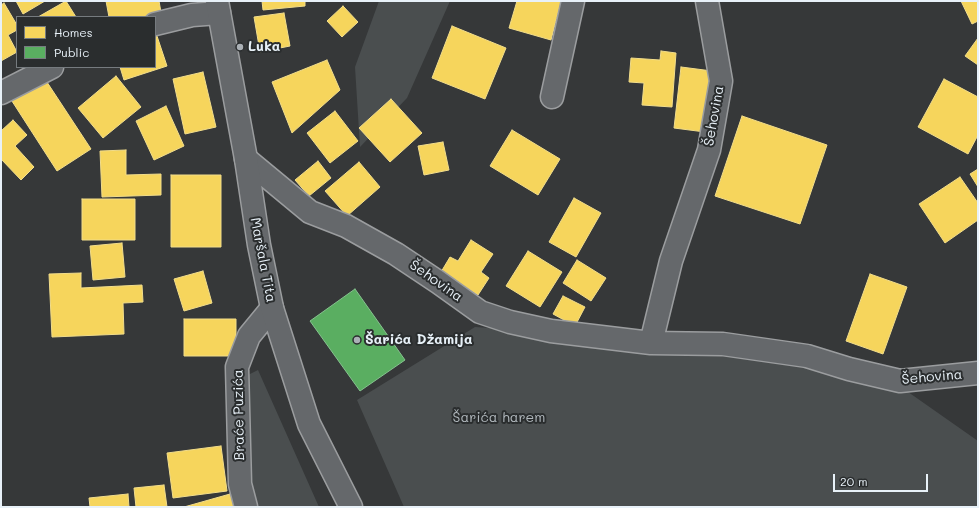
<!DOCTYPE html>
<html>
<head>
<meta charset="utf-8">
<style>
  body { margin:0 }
  #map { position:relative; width:979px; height:508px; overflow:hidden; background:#363839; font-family:Mali,sans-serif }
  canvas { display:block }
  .frame { position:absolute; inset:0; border:2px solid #e8f1f8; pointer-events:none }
  .legend { position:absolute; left:16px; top:16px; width:140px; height:52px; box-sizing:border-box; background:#2a2d2e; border:1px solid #767b7f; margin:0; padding:5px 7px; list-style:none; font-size:12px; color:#e8f1f8 }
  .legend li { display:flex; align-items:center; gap:8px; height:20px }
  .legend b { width:20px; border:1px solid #767b7f }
  .scale { position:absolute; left:833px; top:474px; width:95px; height:18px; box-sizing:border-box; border:2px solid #e8f1f8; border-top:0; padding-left:5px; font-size:12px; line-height:14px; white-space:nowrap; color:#e8f1f8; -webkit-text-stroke:3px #2a2d2e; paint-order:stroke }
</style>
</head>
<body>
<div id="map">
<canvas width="979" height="508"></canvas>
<div class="frame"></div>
<ul class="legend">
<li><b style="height:11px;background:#f6d55c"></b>Homes</li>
<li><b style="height:11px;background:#5aae61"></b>Public</li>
</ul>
<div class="scale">20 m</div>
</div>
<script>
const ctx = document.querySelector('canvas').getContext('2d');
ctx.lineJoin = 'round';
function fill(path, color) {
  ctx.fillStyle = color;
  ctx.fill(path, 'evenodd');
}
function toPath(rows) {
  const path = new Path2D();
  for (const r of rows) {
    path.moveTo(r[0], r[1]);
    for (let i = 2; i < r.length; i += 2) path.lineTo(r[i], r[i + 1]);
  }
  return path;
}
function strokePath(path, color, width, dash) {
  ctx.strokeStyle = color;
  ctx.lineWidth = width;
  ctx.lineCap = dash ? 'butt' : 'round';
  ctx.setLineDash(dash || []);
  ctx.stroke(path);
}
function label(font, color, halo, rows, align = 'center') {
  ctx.font = font + ' Mali,sans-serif';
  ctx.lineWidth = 4;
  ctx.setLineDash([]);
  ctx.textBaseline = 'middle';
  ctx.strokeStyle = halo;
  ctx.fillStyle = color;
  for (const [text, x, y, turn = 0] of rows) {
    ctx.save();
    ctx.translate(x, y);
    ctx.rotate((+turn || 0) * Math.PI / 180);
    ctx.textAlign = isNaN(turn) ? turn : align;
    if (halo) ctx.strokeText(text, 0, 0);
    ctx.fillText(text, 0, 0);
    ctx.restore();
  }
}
fill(toPath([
  [379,1,450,1,407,98,360,147,355,67],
  [475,327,709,342,901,387,978,441,978,507,404,507,357,400],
  [258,370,319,507,256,507,251,496,242,378]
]), '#4a4e4f');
const homes = toPath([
  [16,1,45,1,23,14,16,1],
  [66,1,76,17,38,17,66,1],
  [106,1,159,1,162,18,109,17,106,1],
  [262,1,305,1,305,6,263,10,262,1],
  [517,1,561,1,551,40,509,28,517,1],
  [961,1,978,1,978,21,972,24,961,1],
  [4,3,17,25,17,30,8,35,17,52,1,61,1,5,4,3],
  [343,6,358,22,342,37,327,21,343,6],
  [284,13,290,46,260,52,254,17,284,13],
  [452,26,506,48,485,99,432,78,452,26],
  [156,33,167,66,124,80,120,67,155,67,156,33],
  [978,38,978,65,965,56,978,38],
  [661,51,676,53,672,107,642,105,644,83,629,82,631,58,660,60,661,51],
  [327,60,340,90,292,133,272,82,327,60],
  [681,67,712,71,705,132,674,128,681,67],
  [203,72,216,127,185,134,173,79,203,72],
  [43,76,91,149,57,171,10,98,43,76],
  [116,76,141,107,103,138,78,108,116,76],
  [944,79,978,97,978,135,968,154,918,127,944,79],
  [391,99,422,133,390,162,359,128,391,99],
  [166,106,184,146,154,160,136,121,166,106],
  [335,111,358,141,330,163,307,133,335,111],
  [742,116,827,145,800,224,715,196,742,116],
  [13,120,27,135,15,146,34,167,21,180,1,159,1,131,13,120],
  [512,130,560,159,538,195,490,166,512,130],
  [443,142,449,170,424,175,418,146,443,142],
  [126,150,126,175,161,174,161,195,102,197,100,151,126,150],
  [318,161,331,178,309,196,295,180,318,161],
  [359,162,380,187,347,216,325,191,359,162],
  [978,169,978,187,970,174,978,169],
  [171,175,221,175,221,247,171,247,171,175],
  [960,177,978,203,978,220,945,243,919,204,960,177],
  [574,198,601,213,576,257,549,242,574,198],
  [82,199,135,199,135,240,82,240,82,199],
  [471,240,493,254,481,272,489,278,478,295,441,272,450,257,458,261,471,240],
  [122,243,125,277,93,280,90,246,122,243],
  [528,251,562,272,540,307,506,286,528,251],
  [577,260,606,278,591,301,563,283,577,260],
  [203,271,212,303,184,311,174,279,203,271],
  [81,273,81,288,142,285,143,302,123,303,124,334,52,337,49,274,81,273],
  [870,274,907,287,883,354,846,341,870,274],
  [563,296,585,307,575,326,553,314,563,296],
  [184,319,236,319,236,356,184,356,184,319],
  [221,446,227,491,173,498,167,453,221,446],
  [164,485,167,507,136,507,134,488,164,485],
  [128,494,129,507,90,507,89,498,128,494],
  [230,494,234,507,184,507,230,494]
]);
fill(homes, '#f6d55c');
strokePath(homes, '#f2dd8b', 1);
const public = toPath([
  [355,289,405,360,360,391,310,321,355,289]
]);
fill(public, '#5aae61');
strokePath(public, '#85c28e', 1);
const minor = toPath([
  [155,24,192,15,219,13],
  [1,93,52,67],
  [552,97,573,1],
  [246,159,310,212,346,226,396,254,438,282,480,312,510,322,551,331,651,343,723,344,807,356,849,369,900,381,978,373],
  [651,343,671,261,709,150,721,81,707,1],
  [246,507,240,484,237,367,249,336,272,308]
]);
const tertiary = toPath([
  [217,1,246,159,259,245,272,308,309,424,351,507]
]);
strokePath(minor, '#9b9d9f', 25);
strokePath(tertiary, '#9b9d9f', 25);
strokePath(minor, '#65686b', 22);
strokePath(tertiary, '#65686b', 22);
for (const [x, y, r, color] of [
  [240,47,4,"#aab0b5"],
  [357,340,4,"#aab0b5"]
]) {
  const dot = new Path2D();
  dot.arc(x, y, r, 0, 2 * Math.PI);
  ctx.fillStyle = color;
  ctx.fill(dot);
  strokePath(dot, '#2a2d2e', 1.5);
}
label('bold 14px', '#e8f1f8', '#2a2d2e', [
  ["Luka",248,47],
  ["Šarića Džamija",365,340]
], 'left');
label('14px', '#e8f1f8', '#2a2d2e', [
  ["Šehovina",714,116,-80],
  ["Maršala Tita",263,260,79],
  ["Šehovina",436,281,35],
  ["Šehovina",932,377,-5],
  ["Braće Puzića",239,415,-91]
]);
label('14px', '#b2b9be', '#2a2d2e', [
  ["Šarića harem",499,418]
]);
</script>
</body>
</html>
